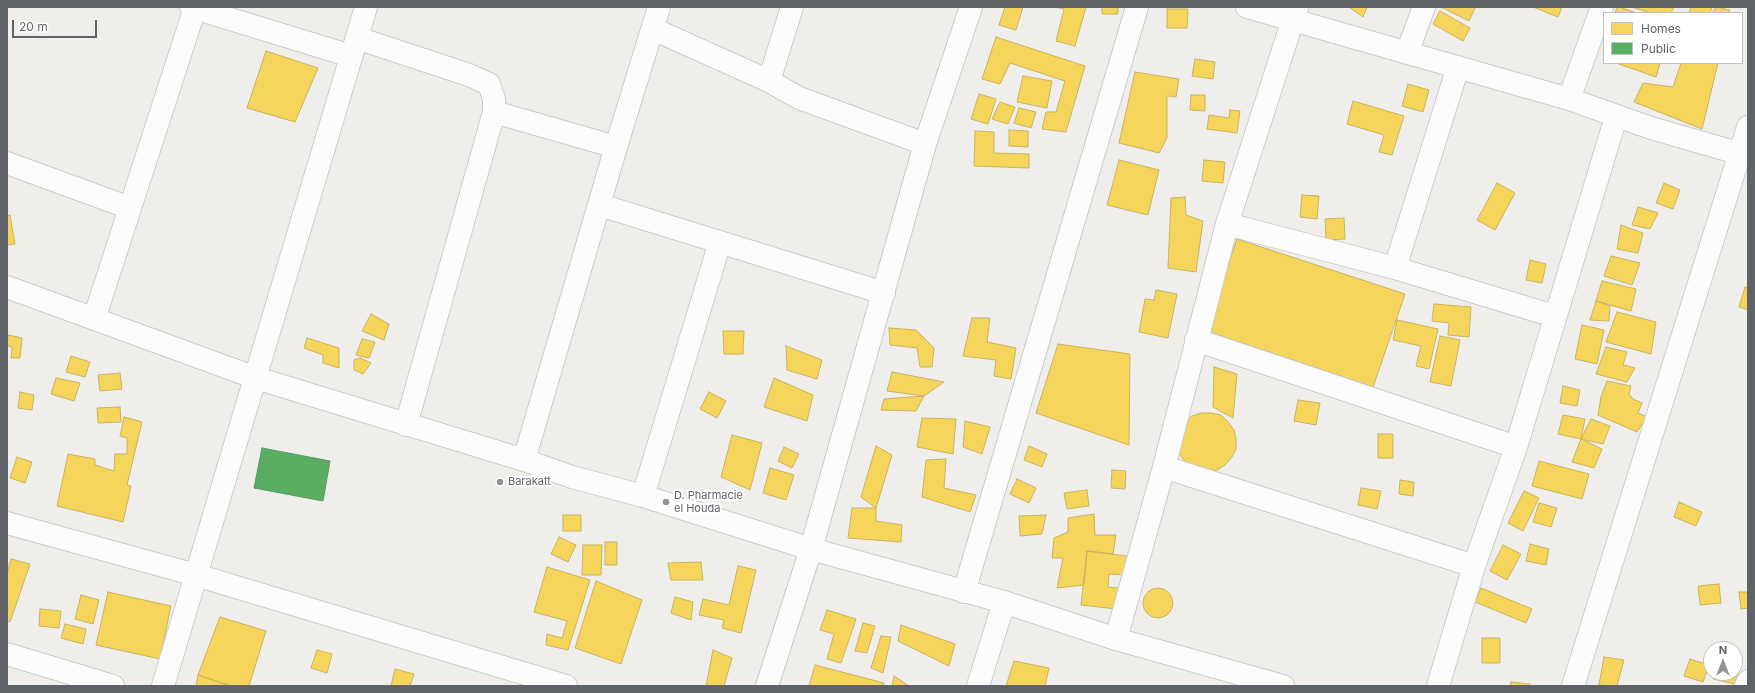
<!DOCTYPE html>
<html>
<head>
<meta charset="utf-8">
<style>
  body { margin:0 }
  #map { position:relative; width:1755px; height:693px; overflow:hidden; background:#efeeea; font-family:Inter,sans-serif }
  canvas { display:block }
  .frame { position:absolute; inset:0; border:8px solid #5f6368; pointer-events:none }
  .legend { position:absolute; left:1603px; top:12px; width:140px; height:52px; box-sizing:border-box; background:#fff; border:1px solid #bfc1c3; margin:0; padding:5px 7px; list-style:none; font-size:12px; color:#5f6368 }
  .legend li { display:flex; align-items:center; gap:8px; height:20px }
  .legend b { width:20px; border:1px solid #bfc1c3 }
  .north { position:absolute; left:1703px; top:641px; width:40px; height:40px; box-sizing:border-box; background:#fff; border:1px solid #bfc1c3; border-radius:50%; rotate:0deg; font-size:11px; font-weight:700; line-height:16px; text-align:center; color:#5f6368 }
  .north::after { content:''; display:block; margin:auto; width:14px; height:18px; background:#919496; clip-path:polygon(50% 0,100% 100%,50% 72%,0 100%) }
  .scale { position:absolute; left:12px; top:20px; width:85px; height:18px; box-sizing:border-box; border:2px solid #5f6368; border-top:0; padding-left:5px; font-size:12px; line-height:14px; white-space:nowrap; color:#5f6368; -webkit-text-stroke:3px #fff; paint-order:stroke }
</style>
</head>
<body>
<div id="map">
<canvas width="1755" height="693"></canvas>
<div class="frame"></div>
<ul class="legend">
<li><b style="height:11px;background:#f6d55c"></b>Homes</li>
<li><b style="height:11px;background:#5aae61"></b>Public</li>
</ul>
<div class="north">N</div>
<div class="scale">20 m</div>
</div>
<script>
const ctx = document.querySelector('canvas').getContext('2d');
ctx.lineJoin = 'round';
function fill(path, color) {
  ctx.fillStyle = color;
  ctx.fill(path, 'evenodd');
}
function toPath(rows) {
  const path = new Path2D();
  for (const r of rows) {
    if (r.length === 3) {
      path.moveTo(r[0] + r[2], r[1]);
      path.arc(r[0], r[1], r[2], 0, 2 * Math.PI);
      continue;
    }
    path.moveTo(r[0], r[1]);
    for (let i = 2; i < r.length; i += 2) path.lineTo(r[i], r[i + 1]);
  }
  return path;
}
function strokePath(path, color, width, dash) {
  ctx.strokeStyle = color;
  ctx.lineWidth = width;
  ctx.lineCap = dash ? 'butt' : 'round';
  ctx.setLineDash(dash || []);
  ctx.stroke(path);
}
function label(font, color, halo, rows, align = 'center') {
  ctx.font = font + ' Inter,sans-serif';
  ctx.lineWidth = 4;
  ctx.setLineDash([]);
  ctx.textBaseline = 'middle';
  ctx.strokeStyle = halo;
  ctx.fillStyle = color;
  for (const [text, x, y, turn = 0] of rows) {
    ctx.save();
    ctx.translate(x, y);
    ctx.rotate((+turn || 0) * Math.PI / 180);
    ctx.textAlign = isNaN(turn) ? turn : align;
    if (halo) ctx.strokeText(text, 0, 0);
    ctx.fillText(text, 0, 0);
    ctx.restore();
  }
}
const homes = toPath([
  [1005,7,1023,7,1016,30,999,25,1005,7],
  [1055,7,1086,7,1075,46,1056,41,1064,9,1055,7],
  [1102,7,1118,7,1118,14,1102,14,1102,7],
  [1349,7,1367,7,1363,17,1349,7],
  [1441,7,1473,7,1475,8,1469,21,1441,7],
  [1533,7,1562,7,1558,17,1533,7],
  [1617,7,1619,7,1637,13,1615,13,1617,7],
  [1631,7,1674,7,1671,13,1651,13,1631,7],
  [1691,7,1712,7,1710,13,1689,13,1691,7],
  [1716,7,1730,10,1729,13,1712,13,1716,7],
  [1167,9,1188,9,1187,28,1167,28,1167,9],
  [1440,11,1470,28,1463,41,1433,24,1440,11],
  [996,37,1085,66,1066,132,1042,129,1046,112,1056,112,1065,81,1010,63,1000,84,982,79,996,37],
  [266,51,318,68,295,122,247,108,266,51],
  [1195,59,1215,62,1213,79,1192,76,1195,59],
  [1616,63,1660,63,1656,77,1616,63],
  [1681,63,1718,63,1702,129,1634,102,1643,83,1673,87,1681,63],
  [1135,72,1179,79,1176,97,1167,96,1167,138,1159,153,1119,143,1135,72],
  [1023,76,1052,81,1047,108,1017,102,1023,76],
  [1408,84,1429,90,1423,112,1402,106,1408,84],
  [979,94,996,99,988,124,971,119,979,94],
  [1191,95,1205,95,1205,111,1190,110,1191,95],
  [1353,101,1404,116,1392,155,1379,152,1384,135,1347,124,1353,101],
  [1000,102,1015,107,1008,124,992,119,1000,102],
  [1019,108,1036,112,1031,128,1014,123,1019,108],
  [1230,110,1240,111,1237,133,1207,129,1209,115,1229,118,1230,110],
  [1009,130,1028,131,1028,147,1009,146,1009,130],
  [975,131,994,132,994,153,1029,154,1029,168,974,166,975,131],
  [1119,160,1159,170,1148,215,1107,205,1119,160],
  [1204,160,1225,162,1223,183,1202,181,1204,160],
  [1497,183,1515,193,1495,230,1477,220,1497,183],
  [1664,183,1680,190,1673,209,1656,203,1664,183],
  [1302,195,1319,196,1317,219,1300,217,1302,195],
  [1185,197,1186,215,1203,221,1196,272,1168,268,1171,198,1185,197],
  [1638,207,1658,213,1650,229,1632,225,1638,207],
  [10,215,15,244,7,245,7,216,10,215],
  [1344,218,1345,239,1326,240,1325,219,1344,218],
  [1621,225,1643,233,1638,253,1617,249,1621,225],
  [1237,239,1405,294,1373,387,1206,331,1237,239],
  [1611,256,1640,263,1632,285,1604,276,1611,256],
  [1530,260,1546,264,1542,283,1526,280,1530,260],
  [1602,281,1636,289,1631,311,1596,301,1602,281],
  [1745,287,1748,288,1748,310,1739,307,1745,287],
  [1156,290,1177,294,1168,338,1139,332,1145,299,1154,300,1156,290],
  [1596,301,1610,306,1609,321,1590,320,1596,301],
  [1434,304,1471,307,1469,337,1448,335,1449,323,1432,321,1434,304],
  [1617,312,1656,322,1651,354,1606,342,1617,312],
  [371,314,389,324,384,340,362,331,371,314],
  [972,318,990,318,987,342,1016,348,1011,379,994,376,996,360,963,356,972,318],
  [1397,320,1438,329,1429,369,1416,366,1421,346,1393,340,1397,320],
  [1582,325,1604,330,1597,364,1575,359,1582,325],
  [889,328,916,330,934,348,932,367,920,367,917,348,890,345,889,328],
  [723,331,744,331,743,354,724,354,723,331],
  [8,335,22,338,20,358,11,358,12,348,7,345,8,335],
  [1440,336,1460,340,1451,386,1430,382,1440,336],
  [307,338,339,348,339,368,323,363,323,355,304,348,307,338],
  [362,339,375,342,369,358,356,355,362,339],
  [1058,344,1130,354,1129,445,1036,413,1058,344],
  [786,346,822,360,817,379,787,370,786,346],
  [1606,347,1627,352,1623,365,1635,368,1627,382,1596,374,1606,347],
  [71,356,90,362,85,377,66,372,71,356],
  [360,358,371,363,363,374,354,370,354,360,360,358],
  [1214,367,1237,374,1233,418,1213,407,1214,367],
  [892,372,944,382,924,396,887,391,892,372],
  [120,373,122,389,100,391,98,375,120,373],
  [56,378,80,383,74,401,51,394,56,378],
  [774,378,813,395,807,421,764,407,774,378],
  [1607,381,1631,386,1629,394,1633,399,1642,403,1638,413,1647,417,1637,432,1598,415,1601,397,1607,381],
  [1563,386,1580,390,1577,406,1560,403,1563,386],
  [20,392,34,395,32,410,18,408,20,392],
  [709,392,726,401,717,418,700,409,709,392],
  [924,396,916,411,881,410,884,399,924,396],
  [1298,400,1320,403,1316,425,1294,421,1298,400],
  [120,407,121,422,98,423,97,408,120,407],
  [1201,413,1211,413,1221,415,1228,422,1234,430,1236,439,1236,449,1232,457,1225,465,1217,470,1207,472,1189,466,1182,458,1177,449,1184,422,1192,416,1201,413],
  [1563,415,1585,419,1581,439,1558,434,1563,415],
  [124,417,142,422,127,485,131,486,123,522,57,506,68,454,95,459,95,465,114,471,115,454,127,454,127,438,120,436,124,417],
  [922,418,956,419,953,454,917,447,922,418],
  [1591,419,1610,426,1603,444,1581,439,1591,419],
  [965,421,990,427,982,454,963,447,965,421],
  [1378,434,1393,434,1393,458,1378,458,1378,434],
  [732,435,762,443,750,490,721,477,732,435],
  [1581,439,1602,449,1594,468,1572,462,1581,439],
  [876,446,892,455,876,508,861,497,876,446],
  [1029,446,1047,454,1042,467,1024,460,1029,446],
  [784,447,799,454,792,468,778,461,784,447],
  [17,457,32,462,25,483,10,478,17,457],
  [946,459,944,488,976,495,970,512,922,497,926,460,946,459],
  [1539,461,1589,474,1582,499,1532,486,1539,461],
  [770,468,794,475,786,500,763,493,770,468],
  [1112,470,1126,471,1125,489,1111,488,1112,470],
  [1017,479,1036,488,1029,503,1010,494,1017,479],
  [1400,480,1414,482,1413,496,1399,494,1400,480],
  [1361,488,1381,491,1377,509,1358,505,1361,488],
  [1087,490,1089,506,1067,509,1064,493,1087,490],
  [1524,491,1539,498,1523,531,1508,523,1524,491],
  [1679,502,1702,512,1696,526,1674,517,1679,502],
  [1539,503,1557,508,1551,527,1533,522,1539,503],
  [852,508,876,508,876,521,902,525,901,542,848,538,852,508],
  [1094,514,1095,535,1116,535,1113,554,1087,551,1084,585,1057,588,1063,558,1052,558,1054,538,1068,532,1068,518,1094,514],
  [563,515,581,515,581,531,563,531,563,515],
  [1046,515,1042,534,1020,536,1019,516,1046,515],
  [559,537,576,545,568,562,551,554,559,537],
  [605,542,617,542,617,565,605,565,605,542],
  [1530,544,1549,549,1546,565,1526,561,1530,544],
  [583,545,602,545,601,575,582,575,583,545],
  [1503,545,1521,554,1507,580,1490,571,1503,545],
  [1087,551,1127,556,1125,575,1109,574,1108,587,1119,588,1117,609,1081,605,1087,551],
  [11,559,30,564,10,622,7,621,7,574,11,559],
  [701,562,703,580,671,580,668,563,701,562],
  [738,566,756,570,741,633,722,628,724,620,699,615,703,599,729,605,738,566],
  [547,567,590,580,568,650,546,645,547,634,562,638,567,621,534,612,547,567],
  [596,581,642,600,621,664,575,648,596,581],
  [1719,584,1721,603,1700,605,1698,586,1719,584],
  [1481,588,1532,609,1526,623,1475,602,1481,588],
  [1158,603,15],
  [108,592,171,606,160,659,96,645,108,592],
  [1739,592,1748,592,1748,608,1741,609,1739,592],
  [81,595,99,600,93,624,75,619,81,595],
  [675,597,693,602,691,620,671,613,675,597],
  [40,609,61,611,59,628,39,626,40,609],
  [827,610,856,619,841,663,827,659,834,634,820,630,827,610],
  [220,617,266,631,249,686,231,686,198,675,220,617],
  [863,623,875,626,867,653,855,651,863,623],
  [65,624,86,629,83,644,61,638,65,624],
  [901,625,955,644,949,666,898,641,901,625],
  [881,636,891,637,883,673,871,668,881,636],
  [1482,638,1500,638,1500,663,1482,663,1482,638],
  [317,650,332,654,327,673,311,668,317,650],
  [713,650,732,658,724,686,706,686,713,650],
  [1604,657,1624,660,1617,686,1599,685,1604,657],
  [1690,659,1709,665,1703,682,1684,676,1690,659],
  [1014,661,1049,668,1045,686,1006,686,1014,661],
  [815,665,884,683,883,686,809,686,815,665],
  [1735,667,1739,668,1735,684,1713,679,1714,673,1735,673,1735,667],
  [395,669,414,674,410,686,391,686,395,669],
  [198,675,230,686,196,686,198,675],
  [894,676,909,686,892,686,894,676],
  [1511,682,1530,684,1530,686,1510,686,1511,682]
]);
fill(homes, '#f6d55c');
strokePath(homes, '#c9b360', 1);
const public = toPath([
  [262,448,330,461,323,501,254,488,262,448]
]);
fill(public, '#5aae61');
strokePath(public, '#5c9863', 1);
const minor = toPath([
  [191,7,351,56],
  [792,7,769,81,799,98,925,144],
  [1247,7,1569,99,1651,128,1748,156],
  [653,29,769,81],
  [357,38,469,75,489,84,494,99,494,112,406,425],
  [1407,53,1424,7],
  [1569,99,1602,7],
  [494,112,616,147],
  [7,163,130,208],
  [600,205,884,293],
  [1227,224,1395,268,1554,316],
  [1395,268,1458,67],
  [7,287,256,378,524,460,572,477,643,496,811,549,1004,602,1116,639,1283,686],
  [94,319,195,8],
  [1196,340,1516,447],
  [524,460,616,147,659,7],
  [1164,467,1474,566],
  [643,496,720,242],
  [7,523,196,575,566,686],
  [964,592,1137,7],
  [1116,639,1164,467,1227,224,1297,7],
  [7,654,113,686],
  [163,686,366,7],
  [978,686,1004,602],
  [1438,686,1474,566,1516,447,1616,117],
  [1573,686,1748,127],
  [1746,686,1748,681]
]);
const secondary = toPath([
  [767,686,811,549,925,144,971,7]
]);
strokePath(minor, '#cbcccc', 24);
strokePath(secondary, '#cacacb', 24);
strokePath(minor, '#fdfcfc', 22);
strokePath(secondary, '#fdfcfc', 22);
for (const [x, y, r, color] of [
  [500,482,4,"#919496"],
  [666,502,4,"#919496"]
]) {
  const dot = new Path2D();
  dot.arc(x, y, r, 0, 2 * Math.PI);
  ctx.fillStyle = color;
  ctx.fill(dot);
  strokePath(dot, '#fff', 1.5);
}
label('11px', '#5f6368', '#fff', [
  ["Barakatt",508,482],
  ["D. Pharmacie",674,496],
  ["el Houda",674,509]
], 'left');
</script>
</body>
</html>
